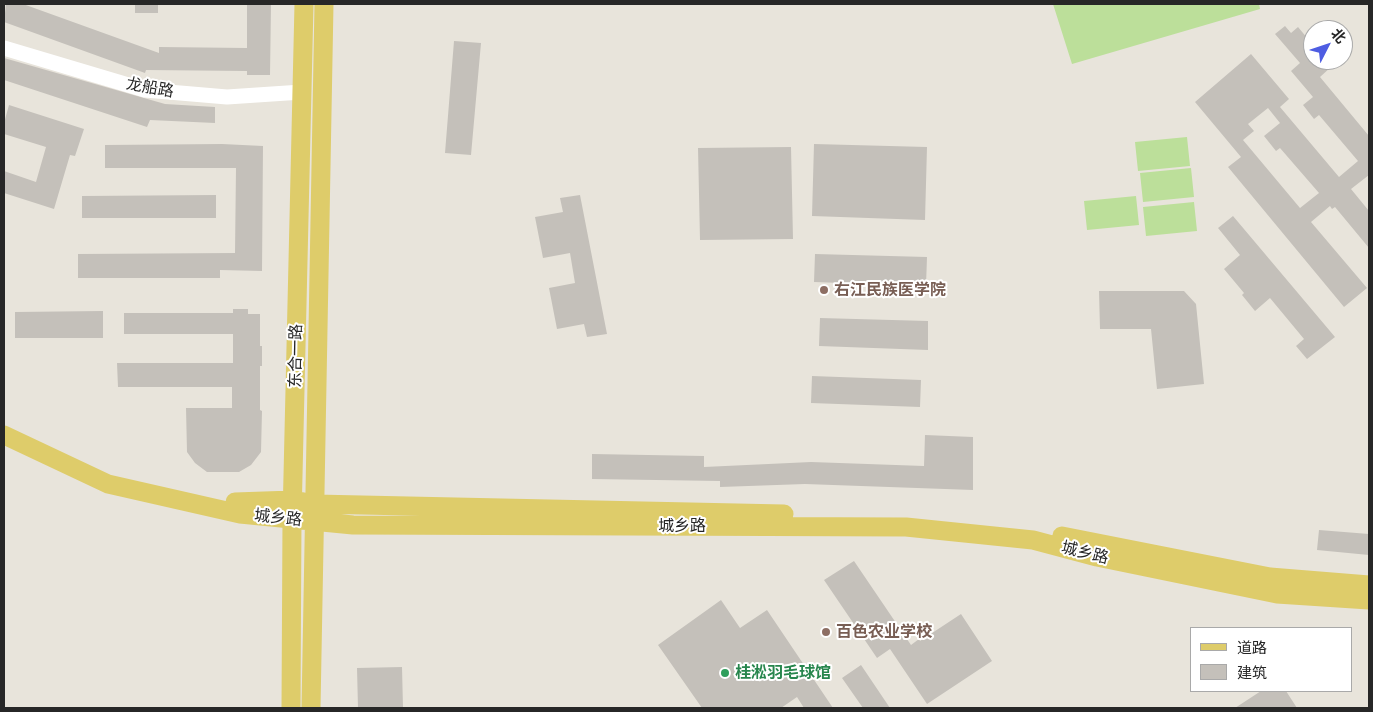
<!DOCTYPE html>
<html>
<head>
<meta charset="utf-8">
<style>
  body { margin:0 }
  #map { position:relative; width:1373px; height:712px; overflow:hidden; background:#e8e4db; font-family:Cabin,"Noto Sans SC",sans-serif }
  canvas { display:block }
  .frame { position:absolute; inset:0; border:5px solid #272727; pointer-events:none }
  .legend { position:absolute; left:1190px; top:627px; width:162px; height:65px; box-sizing:border-box; background:#fff; border:1px solid #a9a9a9; margin:0; padding:6px 9px; list-style:none; font-size:15px; color:#272727 }
  .legend li { display:flex; align-items:center; gap:10px; height:25px }
  .legend b { width:25px; border:1px solid #a9a9a9 }
  .north { position:absolute; left:1303px; top:20px; width:50px; height:50px; box-sizing:border-box; background:#fff; border:1px solid #a9a9a9; border-radius:50%; rotate:49deg; font-size:14px; font-weight:700; line-height:20px; text-align:center; color:#272727 }
  .north::after { content:''; display:block; margin:auto; width:18px; height:22px; background:#4e5de2; clip-path:polygon(50% 0,100% 100%,50% 72%,0 100%) }
</style>
</head>
<body>
<div id="map">
<canvas width="1373" height="712"></canvas>
<div class="frame"></div>
<ul class="legend">
<li><b style="height:6px;background:#decc6a"></b>道路</li>
<li><b style="height:14px;background:#c4c0ba"></b>建筑</li>
</ul>
<div class="north">北</div>
</div>
<script>
const ctx = document.querySelector('canvas').getContext('2d');
ctx.lineJoin = 'round';
function fill(path, color) {
  ctx.fillStyle = color;
  ctx.fill(path, 'evenodd');
}
function toPath(rows) {
  const path = new Path2D();
  for (const r of rows) {
    path.moveTo(r[0], r[1]);
    for (let i = 2; i < r.length; i += 2) path.lineTo(r[i], r[i + 1]);
  }
  return path;
}
function strokePath(path, color, width, dash) {
  ctx.strokeStyle = color;
  ctx.lineWidth = width;
  ctx.lineCap = dash ? 'butt' : 'round';
  ctx.setLineDash(dash || []);
  ctx.stroke(path);
}
function label(font, color, halo, rows, align = 'center') {
  ctx.font = font + ' Cabin,"Noto Sans SC",sans-serif';
  ctx.lineWidth = 4;
  ctx.setLineDash([]);
  ctx.textBaseline = 'middle';
  ctx.strokeStyle = halo;
  ctx.fillStyle = color;
  for (const [text, x, y, turn = 0] of rows) {
    ctx.save();
    ctx.translate(x, y);
    ctx.rotate((+turn || 0) * Math.PI / 180);
    ctx.textAlign = isNaN(turn) ? turn : align;
    if (halo) ctx.strokeText(text, 0, 0);
    ctx.fillText(text, 0, 0);
    ctx.restore();
  }
}
fill(toPath([
  [1053,4,1259,4,1260,9,1072,64],
  [1187,137,1190,166,1138,171,1135,142],
  [1191,168,1194,197,1143,202,1140,173],
  [1136,196,1139,225,1087,230,1084,201],
  [1194,202,1197,231,1146,236,1143,207]
]), '#bcdf9a');
fill(toPath([
  [6,4,23,4,159,53,159,47,247,48,247,4,271,4,270,75,247,75,247,71,146,70,145,73,4,22],
  [135,4,158,4,158,13,135,13],
  [1285,26,1291,33,1298,27,1313,45,1313,60,1326,60,1331,67,1320,77,1369,136,1369,175,1351,189,1369,211,1369,248,1335,207,1332,209,1330,206,1311,222,1367,288,1344,307,1228,167,1241,157,1195,102,1251,54,1289,99,1280,107,1339,177,1358,161,1319,115,1314,119,1303,105,1313,97,1291,71,1300,63,1275,34],
  [1268,108,1280,123,1264,136,1276,151,1280,148,1319,193,1300,208,1243,140,1254,131,1248,124],
  [454,41,481,43,471,155,445,153],
  [4,58,165,104,215,107,215,123,150,120,147,127,4,80],
  [9,105,84,129,75,156,70,155,54,209,4,193,4,171,36,182,46,147,4,134,4,123],
  [222,144,263,146,262,271,220,270,220,278,78,278,78,254,235,253,236,168,105,168,105,145],
  [814,144,927,147,925,220,812,216],
  [791,147,793,239,700,240,698,148],
  [216,195,216,218,82,218,82,196],
  [580,195,607,334,587,337,584,324,557,329,549,288,575,283,570,253,543,258,535,217,563,212,560,198],
  [1233,216,1335,337,1307,359,1296,346,1304,339,1270,298,1255,311,1242,295,1244,293,1224,269,1240,255,1218,228],
  [815,254,927,257,926,286,814,282],
  [1099,291,1184,291,1196,304,1204,384,1157,389,1151,329,1100,329],
  [233,309,248,309,248,314,260,314,260,346,262,346,262,366,260,366,260,410,262,411,261,452,251,465,239,472,207,472,195,463,187,452,186,408,232,408,232,387,118,387,117,363,233,363,233,334,124,334,124,313,233,313],
  [103,311,103,338,15,338,15,312],
  [820,318,928,321,928,350,819,346],
  [812,376,921,380,920,407,811,403],
  [925,435,973,437,973,490,805,484,720,487,720,481,592,479,592,454,704,456,704,467,811,462,924,466],
  [1319,530,1369,534,1369,555,1317,550],
  [854,561,911,645,919,639,920,641,961,614,992,661,927,704,890,649,877,658,824,580],
  [721,600,740,628,767,610,833,708,804,708,797,697,781,708,702,708,658,645],
  [861,665,890,708,863,708,842,678],
  [402,667,403,708,358,708,357,668],
  [1261,691,1286,691,1297,708,1235,708]
]), '#c4c0ba');
strokePath(toPath([
  [4,48,145,90,227,97,302,92]
]), '#fff', 15);
strokePath(toPath([
  [4,435,108,484,240,514,353,525,906,527,1033,540,1097,557,1277,594,1369,600],
  [235,502,293,500,315,504,784,514],
  [1062,536,1270,577,1369,585],
  [291,708,292,518,304,4],
  [311,708,324,4]
]), '#decc6a', 19);
for (const [x, y, r, color] of [
  [824,290,5,"#8d6e63"],
  [826,632,5,"#8d6e63"],
  [725,673,5,"#2e9e5b"]
]) {
  const dot = new Path2D();
  dot.arc(x, y, r, 0, 2 * Math.PI);
  ctx.fillStyle = color;
  ctx.fill(dot);
  strokePath(dot, '#fff', 2);
}
label('16px', '#272727', '#fff', [
  ["龙船路",150,88,10],
  ["东合一路",296,356,-89],
  ["城乡路",278,518,6],
  ["城乡路",682,526],
  ["城乡路",1085,553,14]
]);
label('bold 16px', '#785e54', '#fff', [
  ["右江民族医学院",834,290],
  ["百色农业学校",836,632]
], 'left');
label('bold 16px', '#27864d', '#fff', [
  ["桂淞羽毛球馆",735,673]
], 'left');
</script>
</body>
</html>
